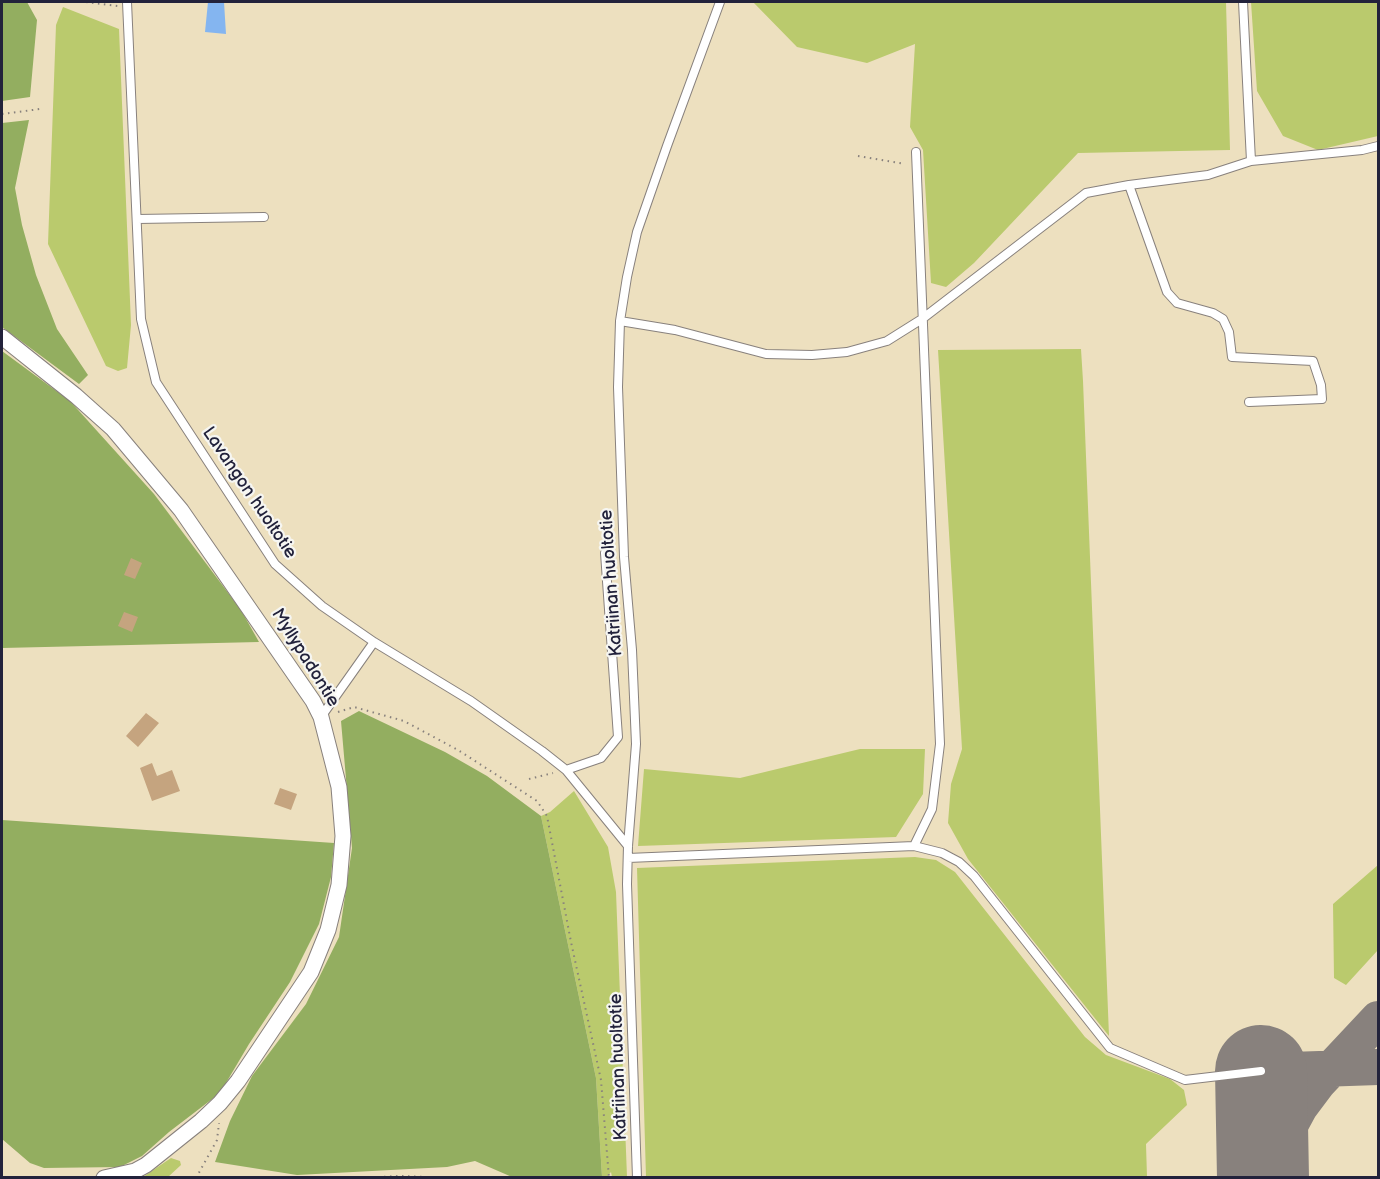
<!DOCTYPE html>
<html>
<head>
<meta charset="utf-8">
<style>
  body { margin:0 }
  #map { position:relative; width:1380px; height:1179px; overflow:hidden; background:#ede0bf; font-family:"Balsamiq Sans",sans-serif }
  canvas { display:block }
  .frame { position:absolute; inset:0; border:3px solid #22223b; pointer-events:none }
</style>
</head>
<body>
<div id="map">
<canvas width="1380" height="1179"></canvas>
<div class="frame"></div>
</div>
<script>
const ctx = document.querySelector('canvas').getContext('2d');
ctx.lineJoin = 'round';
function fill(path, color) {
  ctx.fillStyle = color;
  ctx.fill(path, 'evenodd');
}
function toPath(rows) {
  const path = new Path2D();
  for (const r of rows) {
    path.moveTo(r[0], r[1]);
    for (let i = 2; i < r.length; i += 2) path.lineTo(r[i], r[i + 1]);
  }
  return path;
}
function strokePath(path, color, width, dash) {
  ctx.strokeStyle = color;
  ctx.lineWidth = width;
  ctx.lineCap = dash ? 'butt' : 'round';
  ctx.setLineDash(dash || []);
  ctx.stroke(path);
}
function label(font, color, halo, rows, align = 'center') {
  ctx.font = font + ' "Balsamiq Sans",sans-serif';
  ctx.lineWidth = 4.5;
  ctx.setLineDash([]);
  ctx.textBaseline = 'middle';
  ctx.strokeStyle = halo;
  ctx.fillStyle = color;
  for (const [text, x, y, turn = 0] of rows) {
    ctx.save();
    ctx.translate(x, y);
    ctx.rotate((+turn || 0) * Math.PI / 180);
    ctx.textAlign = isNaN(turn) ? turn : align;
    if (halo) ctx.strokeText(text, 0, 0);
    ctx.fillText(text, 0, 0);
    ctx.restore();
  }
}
fill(toPath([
  [753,2,1226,2,1230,150,1078,153,974,263,946,287,931,283,923,150,910,127,915,44,867,63,797,47],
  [1251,2,1378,2,1378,136,1318,150,1283,136,1257,91],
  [63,7,119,29,131,325,127,368,118,371,106,366,48,244,56,25],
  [1081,349,1083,381,1109,1036,968,859,948,823,951,784,962,749,938,350],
  [860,749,925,749,923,794,896,837,638,846,644,769,740,778],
  [574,791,608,847,616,892,627,1177,612,1177,611,1172,607,1177,602,1177,596,1078,541,816,550,812],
  [915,857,936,860,955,872,1085,1037,1106,1055,1170,1079,1184,1090,1187,1105,1146,1144,1147,1177,646,1177,637,868],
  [1378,865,1378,950,1346,985,1334,978,1333,904],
  [171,1158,180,1161,181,1165,168,1177,143,1177]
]), '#baca6d');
fill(toPath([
  [2,2,27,2,37,20,30,97,2,101],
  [29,120,15,188,22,225,36,275,57,329,88,375,79,384,2,327,2,123],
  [2,351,70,401,154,494,241,610,259,642,2,648],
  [359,711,445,752,487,776,541,816,596,1078,602,1177,512,1177,475,1161,447,1167,297,1175,215,1162,230,1121,252,1076,306,1004,339,937,352,848,341,721],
  [2,820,334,843,331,877,319,924,290,982,249,1044,220,1093,169,1132,142,1156,120,1167,44,1168,30,1163,2,1139]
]), '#93ae60');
fill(toPath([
  [208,2,224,2,226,34,205,32]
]), '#84b5f0');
strokePath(toPath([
  [1261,1071,1378,1067],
  [1271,1178,1281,1142,1300,1107,1318,1083,1378,1019]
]), '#88817d', 36);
strokePath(toPath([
  [1261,1071,1263,1178]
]), '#88817d', 92);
fill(toPath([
  [131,558,142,563,135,579,124,575],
  [124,612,138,617,132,632,118,626],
  [146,713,159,723,138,747,126,736],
  [152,763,157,776,172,770,180,791,152,801,140,768],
  [280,788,297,794,291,810,274,804]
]), '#c5a47f');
const service = toPath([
  [127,2,141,319,156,382,275,564,322,606,374,642,471,701,542,751,566,770,628,846],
  [1243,2,1251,161],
  [137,219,264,217],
  [620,321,675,330,766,354,812,355,847,352,887,341,922,319,1086,193,1129,185],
  [1249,402,1322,399,1321,385,1313,361,1232,357,1229,332,1223,319,1213,313,1177,303,1167,292,1129,185,1208,175,1251,161,1362,150,1378,146],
  [321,717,374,642],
  [566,770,601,758,618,737,605,553],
  [914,846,932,809,940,744,916,152],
  [628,858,914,846,942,853,959,862,974,876,1110,1048,1185,1080,1261,1071],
  [637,1178,627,884,628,846,636,744,632,650,624,557,618,387,620,321,627,277,637,232,667,146,720,2]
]);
const minor = toPath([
  [2,337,76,396,113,429,181,510,313,701,321,717,339,787,343,836,339,885,328,930,311,972,238,1081,220,1103,201,1121,146,1165,135,1171,104,1178]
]);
strokePath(service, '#88817d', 10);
strokePath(minor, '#88817d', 17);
strokePath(toPath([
  [86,2,118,6],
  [2,114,40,109],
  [858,156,905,164],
  [338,712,354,707,404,721,458,750,537,801,547,816,571,942,601,1080,609,1178],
  [529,779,553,773],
  [196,1178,217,1140,219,1123],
  [354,1178,400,1176,458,1178]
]), '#88817d', 2, [1.5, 4.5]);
strokePath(service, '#fff', 8);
strokePath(minor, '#fff', 15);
label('18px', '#22223b', '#f6f6f2', [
  ["Lavangon huoltotie",249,493,56],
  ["Katriinan huoltotie",612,583,-94],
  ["Myllypadontie",305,658,58],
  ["Katriinan huoltotie",619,1067,-92]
]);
</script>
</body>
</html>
